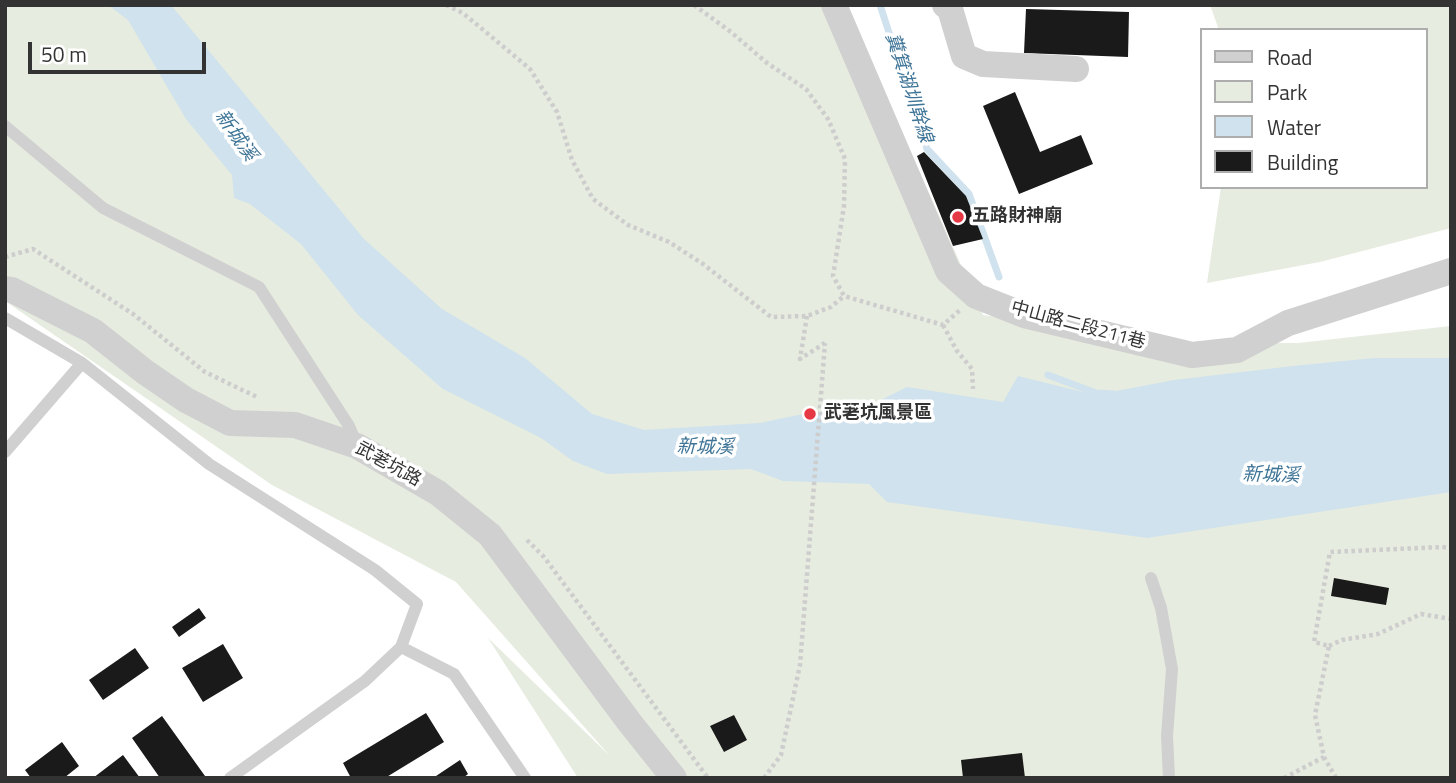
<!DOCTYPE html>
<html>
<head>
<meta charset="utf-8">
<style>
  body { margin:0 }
  #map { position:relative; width:1456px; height:783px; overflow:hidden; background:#fff; font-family:"Titillium Web",sans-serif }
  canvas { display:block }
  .frame { position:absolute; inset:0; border:7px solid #333; pointer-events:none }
  .legend { position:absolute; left:1200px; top:28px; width:228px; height:161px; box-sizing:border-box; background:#fff; border:2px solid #adadad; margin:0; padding:9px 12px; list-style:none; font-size:21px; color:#333 }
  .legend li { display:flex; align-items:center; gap:14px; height:35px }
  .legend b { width:35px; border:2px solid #adadad }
  .scale { position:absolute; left:28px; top:42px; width:178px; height:32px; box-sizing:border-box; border:4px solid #333; border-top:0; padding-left:9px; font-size:21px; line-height:24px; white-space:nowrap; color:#333; -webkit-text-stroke:5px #fff; paint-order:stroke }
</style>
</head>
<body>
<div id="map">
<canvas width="1456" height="783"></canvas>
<div class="frame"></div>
<ul class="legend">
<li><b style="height:9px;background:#d0d0d0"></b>Road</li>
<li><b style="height:19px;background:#e6ecdf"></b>Park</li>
<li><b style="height:19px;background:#cfe2ee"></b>Water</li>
<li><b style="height:19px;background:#1a1a1a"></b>Building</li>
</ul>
<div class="scale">50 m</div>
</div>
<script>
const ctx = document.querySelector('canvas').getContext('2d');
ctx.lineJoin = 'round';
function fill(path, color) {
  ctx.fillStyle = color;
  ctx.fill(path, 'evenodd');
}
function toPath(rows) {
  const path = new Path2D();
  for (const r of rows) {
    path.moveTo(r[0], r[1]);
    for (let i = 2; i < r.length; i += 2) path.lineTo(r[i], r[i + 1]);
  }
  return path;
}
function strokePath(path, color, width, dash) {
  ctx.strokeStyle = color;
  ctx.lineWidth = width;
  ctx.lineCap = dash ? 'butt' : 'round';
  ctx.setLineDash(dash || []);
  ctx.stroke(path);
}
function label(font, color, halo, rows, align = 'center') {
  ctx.font = font + ' "Titillium Web","Noto Sans TC",sans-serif';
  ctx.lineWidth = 7;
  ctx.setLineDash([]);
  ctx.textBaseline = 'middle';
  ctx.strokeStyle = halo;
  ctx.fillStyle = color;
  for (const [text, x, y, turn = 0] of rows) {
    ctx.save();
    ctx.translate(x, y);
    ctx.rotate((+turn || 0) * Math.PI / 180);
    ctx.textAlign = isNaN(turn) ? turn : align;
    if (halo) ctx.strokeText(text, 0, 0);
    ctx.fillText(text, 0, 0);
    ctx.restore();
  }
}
fill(toPath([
  [5,5,846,5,983,315,1166,343,1298,343,1451,326,1451,778,578,778,488,638,610,756,456,582,272,485,5,301],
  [1210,5,1451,5,1451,228,1320,262,1207,283,1221,187,1426,187,1426,30,1219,30]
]), '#e6ecdf');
fill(toPath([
  [108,5,171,5,364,239,442,309,525,358,592,414,644,430,760,423,803,414,873,404,907,387,1003,402,1018,376,1095,395,1174,380,1293,366,1374,358,1451,358,1451,492,1147,538,887,502,869,484,783,481,751,469,607,474,573,461,541,438,443,389,358,315,301,244,250,204,234,198,232,175,186,119,128,20]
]), '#cfe2ee');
strokePath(toPath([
  [880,5,927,149,969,194,999,277],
  [1048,375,1096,393,1113,394]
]), '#cfe2ee', 7);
fill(toPath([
  [1026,9,1129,12,1128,57,1024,53],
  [1015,92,1040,152,1081,135,1093,164,1019,194,983,106],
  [924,152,966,196,983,239,953,246,917,156],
  [1334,578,1389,588,1386,605,1331,596],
  [199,608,206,618,179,637,172,627],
  [223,644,243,678,203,702,182,668],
  [135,648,149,668,103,700,89,680],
  [426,713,444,742,385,778,351,778,343,763],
  [734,715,747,740,724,752,710,726],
  [162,716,205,776,202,778,160,778,132,738],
  [62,742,79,766,64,778,31,778,25,770],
  [1022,753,1025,778,963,778,961,760],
  [123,755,140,778,93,778],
  [460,760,468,774,463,778,433,778]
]), '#1a1a1a');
strokePath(toPath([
  [446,5,463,13,530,69,557,112,572,160,593,199,628,225,669,242,703,264,771,317,807,316,831,307,844,296],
  [694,5,731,32,767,63,806,89,828,119,845,159,844,206,833,276,844,296,943,325,960,310],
  [5,257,33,249,133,314,205,372,259,398],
  [807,316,800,359,825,343],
  [943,325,957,351,972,369,973,389],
  [527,540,544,557,708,778],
  [1329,646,1342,640,1378,634,1421,614,1451,619],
  [764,778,781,755,800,665,825,343],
  [1284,778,1324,757],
  [1336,778,1324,757,1315,715,1329,646,1314,642,1330,552,1442,547,1451,548]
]), '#cdcdcd', 4.5, [3.5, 3.5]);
strokePath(toPath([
  [5,126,103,208,259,287,349,426,356,443],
  [5,318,82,363,209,464,375,570,417,604,401,647,365,681,230,778],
  [5,452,82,363],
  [1151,578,1161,608,1172,669,1167,736,1169,778],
  [401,647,454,674,525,778]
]), '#d0d0d0', 12);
strokePath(toPath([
  [834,5,948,271,976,296,1024,315,1192,355,1237,350,1288,323,1451,271],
  [945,5,950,9,964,56,983,64,1076,69],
  [5,289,12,290,93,331,145,372,186,400,230,423,295,425,357,446,438,493,490,535,630,723,674,778]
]), '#d0d0d0', 26);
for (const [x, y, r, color] of [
  [958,217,7,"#e63946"],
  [810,414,7,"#e63946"]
]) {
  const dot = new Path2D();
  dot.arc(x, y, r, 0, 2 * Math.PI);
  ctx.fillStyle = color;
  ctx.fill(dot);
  strokePath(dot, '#fff', 2.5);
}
label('bold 18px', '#333', '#fff', [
  ["五路財神廟",972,217],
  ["武荖坑風景區",824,414]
], 'left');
label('18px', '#333', '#fff', [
  ["中山路二段211巷",1078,326,15],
  ["武荖坑路",388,465,29]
]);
label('italic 19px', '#3f7597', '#fff', [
  ["糞箕湖圳幹線",908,88,72],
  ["新城溪",235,136,55],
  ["新城溪",705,448,1],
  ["新城溪",1271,476,2]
]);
</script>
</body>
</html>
